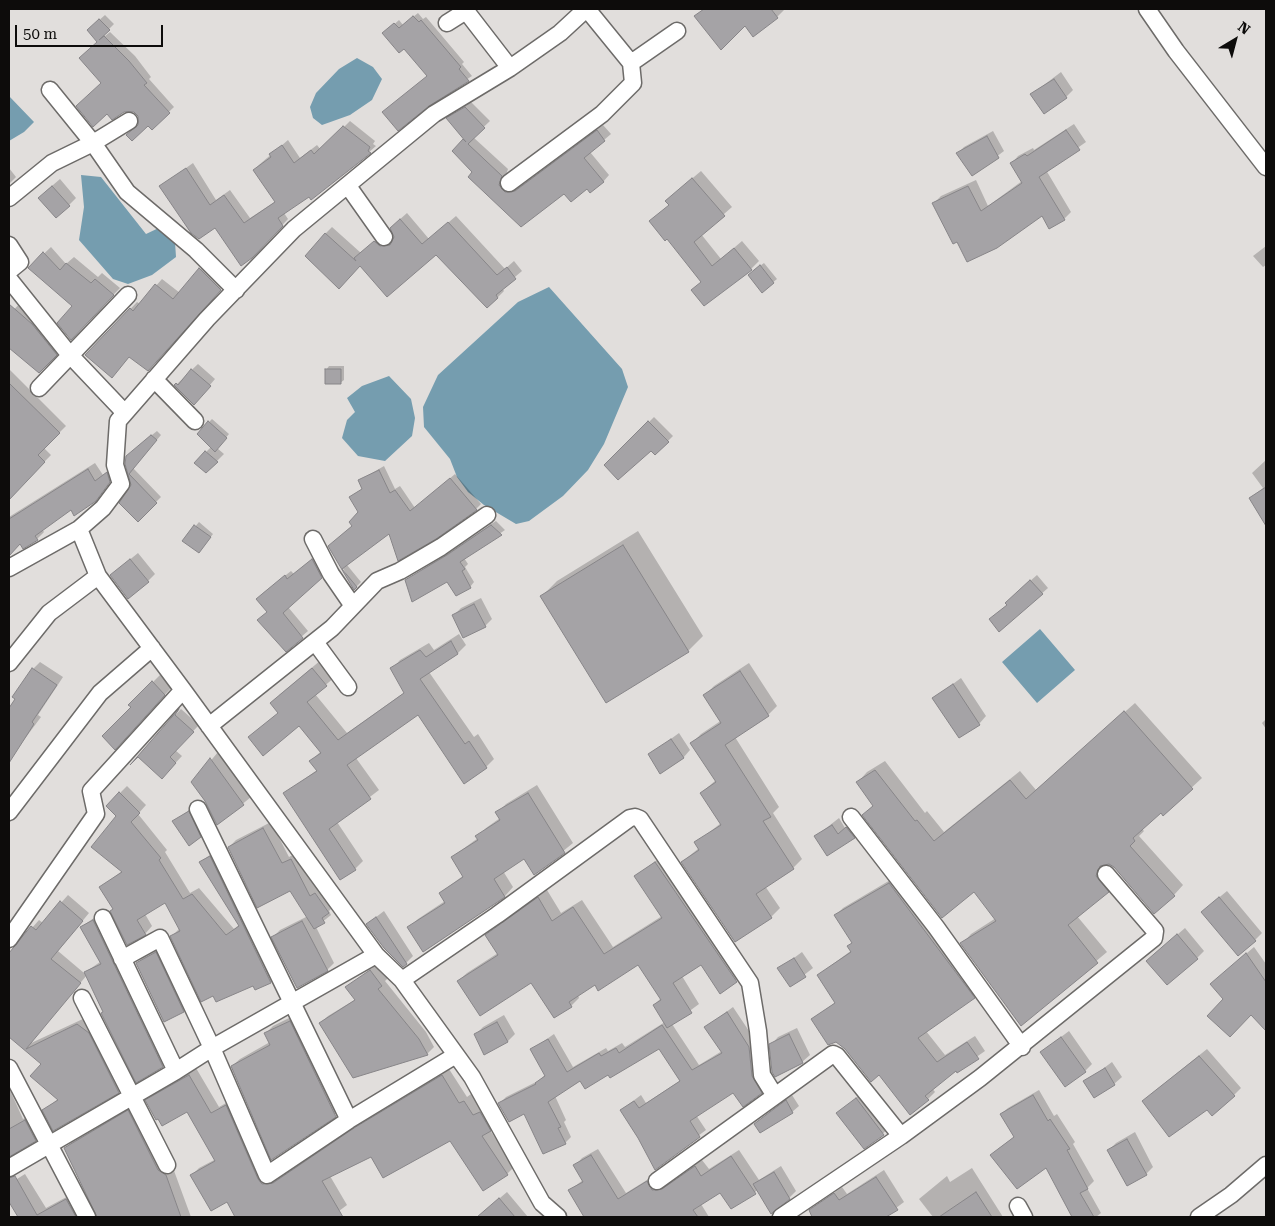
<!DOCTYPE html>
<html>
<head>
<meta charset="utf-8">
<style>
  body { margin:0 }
  #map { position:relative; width:1275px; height:1226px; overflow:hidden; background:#e1dedc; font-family:"Roboto Serif",serif }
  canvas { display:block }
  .frame { position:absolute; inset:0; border:10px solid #0d0c0b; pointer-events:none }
  .north { position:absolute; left:1210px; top:15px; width:50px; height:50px; -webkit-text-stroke:4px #e1dedc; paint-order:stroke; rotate:37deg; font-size:14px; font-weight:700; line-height:20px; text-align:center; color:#0d0c0b }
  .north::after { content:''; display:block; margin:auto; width:18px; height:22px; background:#0d0c0b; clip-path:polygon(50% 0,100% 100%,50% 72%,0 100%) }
  .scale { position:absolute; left:15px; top:25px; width:148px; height:22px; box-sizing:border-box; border:2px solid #0d0c0b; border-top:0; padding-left:6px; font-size:15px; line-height:18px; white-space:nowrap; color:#0d0c0b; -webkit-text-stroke:4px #e1dedc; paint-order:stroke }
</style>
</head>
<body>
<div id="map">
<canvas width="1275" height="1226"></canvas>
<div class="frame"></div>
<div class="north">N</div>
<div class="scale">50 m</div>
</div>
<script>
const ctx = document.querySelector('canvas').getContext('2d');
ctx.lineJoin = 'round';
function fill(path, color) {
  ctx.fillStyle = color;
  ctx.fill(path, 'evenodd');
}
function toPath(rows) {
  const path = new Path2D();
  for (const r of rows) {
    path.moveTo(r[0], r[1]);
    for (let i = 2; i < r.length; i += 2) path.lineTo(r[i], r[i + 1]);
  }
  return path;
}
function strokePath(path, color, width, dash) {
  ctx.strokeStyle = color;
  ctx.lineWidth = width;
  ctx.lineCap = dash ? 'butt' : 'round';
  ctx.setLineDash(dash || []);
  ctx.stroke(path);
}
fill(toPath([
  [357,58,373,67,382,79,372,100,350,115,322,125,313,118,310,107,316,93,339,69],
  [9,96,34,122,24,132,9,141],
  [81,175,101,177,146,234,165,225,175,242,176,257,152,275,128,284,113,279,79,240,84,207],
  [549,287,622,369,628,387,604,444,588,470,563,496,529,521,516,524,484,505,468,492,457,477,450,459,424,427,423,407,438,375,518,302],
  [389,376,411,399,415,418,412,436,385,461,358,456,342,438,347,420,355,412,347,398,362,386],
  [1040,629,1075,670,1037,703,1002,662]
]), '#759daf');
fill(toPath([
  [704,9,783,9,784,10,777,17,696,16],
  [418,13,423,19,426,17,464,62,462,64,472,76,428,104,428,76,388,30,399,20,403,25],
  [105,15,114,24,104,34,105,36,110,32,135,56,151,77,149,79,174,107,152,128,148,124,139,125,139,116,135,111,124,111,103,83,99,41,88,30],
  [1061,72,1073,90,1066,97,1032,94],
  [471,102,490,121,473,137,508,169,505,178,512,187,522,185,603,125,611,134,590,152,609,175,603,182,588,188,564,192,522,225,453,151,465,139,448,119],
  [350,121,375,141,373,144,376,146,344,174,284,213,288,219,251,258,215,227,161,186,193,163,216,200,230,190,250,218,276,201,254,170,260,164,288,140,300,158,317,145,321,150],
  [1074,124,1086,142,1046,170,1071,212,1064,219,1042,215,957,241,934,203,941,196,976,180,988,206,1022,181,1012,163,1018,156,1033,148,1034,150],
  [993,131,1004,151,972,175,958,153,964,147],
  [9,168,16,177,9,184],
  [701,171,732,207,701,234,721,259,742,241,759,261,751,269,702,282,670,205,675,193],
  [60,179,76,198,69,205,46,191],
  [407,213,429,239,456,216,505,269,514,261,522,271,502,288,504,291,497,298,436,253,360,264,346,281,325,234,332,227,361,253,382,235,388,240,394,239,398,221],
  [1266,246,1266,265,1263,267,1253,256],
  [51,247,66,264,74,257,98,277,102,273,120,288,71,338,74,306,29,268],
  [206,262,227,282,155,363,130,356,112,376,87,355,137,302,140,304,162,279,180,293],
  [764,263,777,279,762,291,753,271],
  [21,302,63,347,39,372,9,346,9,315],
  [198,364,215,379,199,398,176,385],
  [329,366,344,366,344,380,340,383,326,370],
  [9,369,66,426,44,448,51,455,9,498],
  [654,417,673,436,655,454,651,450,606,465],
  [212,419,229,434,217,448,224,454,206,472,206,452,211,447,198,433],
  [157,431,161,435,133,468,161,497,138,520,126,464,132,451],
  [1266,460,1266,507,1258,511,1250,498,1263,488,1252,473],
  [95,463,103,475,114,466,116,474,96,498,71,508,42,529,44,532,37,539,20,543,9,554,9,517],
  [384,466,395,489,400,486,415,508,455,474,481,504,476,509,390,532,347,565,361,582,355,588,329,546,353,525,360,513,350,497,363,488,360,480],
  [496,521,505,530,464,558,468,564,465,567,474,582,470,587,448,580,406,580],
  [199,522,213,534,202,548,184,540],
  [638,531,703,636,688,651,542,596,557,581],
  [138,553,155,574,148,581,111,575],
  [318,554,327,571,288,607,308,631,286,650,268,611,263,593,291,571,294,574],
  [1037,575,1048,588,1000,630,1012,597],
  [481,598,492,619,485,626,454,615,461,608],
  [459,634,466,645,458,653,429,672,474,737,478,734,494,759,486,767,418,713,356,758,379,790,337,822,363,861,355,869,285,793,317,770,311,761,321,751,299,724,279,713,279,695,321,660,335,677,315,694,347,733,405,692,392,669,400,660,429,643,434,650],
  [40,662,63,677,38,715,41,717,15,752,9,748,9,710,33,669],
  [749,663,777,706,768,715,735,737,779,807,773,813,802,859,793,868,765,886,780,908,771,917,682,862,699,848,696,843,721,823,701,793,716,780,692,743,701,734,722,720,705,695,714,686],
  [160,675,172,687,122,741,132,707,130,705],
  [961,678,986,716,979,724,934,698],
  [1135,703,1202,778,1163,814,1161,812,1142,829,1144,831,1139,836,1183,885,1174,895,1103,863,1117,882,1077,916,1107,952,1021,1024,962,944,971,934,996,918,974,891,864,815,873,805,858,782,867,772,885,761,925,813,927,811,944,832,1020,771,1036,790],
  [181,709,199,725,175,750,182,756,168,771,138,756],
  [1266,719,1266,729,1262,723],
  [679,733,690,750,683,758,649,755],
  [218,752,251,797,218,824,206,800,193,782],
  [537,785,573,843,535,874,525,857,503,871,513,887,505,896,424,950,409,927,418,919,445,901,440,893,464,875,452,857,478,838,486,828,500,818,497,813,506,804],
  [127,786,146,805,138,814,167,850,165,852,190,893,199,888,234,929,240,924,200,862,217,850,278,975,271,982,256,989,254,985,172,936,180,928,166,901,145,914,152,926,145,934,114,908,101,887,122,871,118,816,107,806],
  [196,805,207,829,200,836,174,821],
  [839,818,845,828,854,821,861,830,854,837,816,836],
  [271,822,289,857,298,852,318,890,323,886,335,905,329,911,331,915,316,927,334,963,327,970,273,937,280,930,308,916,291,889,229,847,236,840],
  [664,855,745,973,720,992,701,964,682,976,699,1004,672,1024,699,1065,722,1051,706,1027,733,1007,755,1040,767,1086,761,1092,734,1091,696,1115,706,1130,655,1168,639,1137,621,1110,641,1095,646,1103,681,1080,659,1047,609,1073,581,1080,555,1096,566,1120,564,1122,571,1137,565,1143,525,1113,500,1103,506,1097,538,1081,546,1074,531,1050,554,1034,573,1067,606,1048,608,1051,622,1043,625,1047,665,1022,654,1005,661,998,639,964,595,984,578,995,579,998,571,1006,531,981,458,981,467,973,498,953,486,936,547,890,561,913,582,900,613,947,662,916,635,876],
  [897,876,981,990,926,1031,945,1055,975,1036,985,1051,932,1088,935,1092,928,1099,880,1073,845,1049,812,1019,836,1002,818,975,852,950,849,946,853,942,836,915,843,908],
  [1227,891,1262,933,1255,940,1210,905],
  [68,895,89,913,58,951,84,973,100,962,81,927,101,913,169,1059,162,1066,104,1011,87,975,29,1044,85,1018,125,1084,118,1092,44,1110,59,1098,43,1064,9,1035,9,952,10,953,39,920,43,923],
  [384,911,413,956,406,963,367,924],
  [1185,928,1204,951,1197,958,1155,954],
  [163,946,190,1003,183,1011,137,963,144,956],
  [1254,947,1266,964,1266,1029,1251,1013,1225,999,1219,977],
  [802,952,813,968,790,986,779,969],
  [377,964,388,978,385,981,426,1032,434,1047,427,1054,320,1023,328,1016,356,999,347,988],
  [297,1014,343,1108,272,1158,232,1066,240,1059,270,1042,266,1033,273,1026],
  [504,1015,515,1034,508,1041,484,1053,476,1034,483,1027],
  [797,1028,810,1055,802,1062,771,1045,778,1037],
  [1069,1031,1092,1064,1085,1071,1041,1052],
  [1207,1049,1241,1088,1234,1095,1207,1108,1151,1094],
  [1112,1062,1122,1077,1114,1084,1085,1082],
  [196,1068,219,1107,233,1099,276,1178,449,1069,467,1097,471,1094,481,1109,497,1123,490,1130,514,1167,507,1174,450,1140,371,1155,330,1176,347,1205,331,1217,237,1217,227,1201,192,1175,199,1168,216,1159,188,1110,147,1101,154,1093],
  [9,1088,23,1119,33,1114,42,1133,35,1140,9,1155],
  [1039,1090,1054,1116,1057,1114,1075,1142,1073,1144,1094,1181,1087,1188,1101,1213,1096,1217,1073,1217,1046,1166,998,1149,1015,1136,1001,1114,1008,1108],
  [863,1092,891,1127,864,1148,838,1113],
  [792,1095,799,1106,792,1112,755,1124],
  [135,1104,173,1168,191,1217,98,1217,65,1148,73,1141],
  [1135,1132,1153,1167,1146,1174,1109,1150,1116,1143],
  [598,1149,626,1193,655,1175,660,1183,671,1183,702,1160,709,1169,739,1150,759,1180,781,1166,796,1191,789,1198,758,1190,731,1208,720,1191,701,1204,709,1217,671,1217,666,1210,654,1217,585,1217,570,1190,583,1180,575,1166,582,1158],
  [972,1168,1003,1217,933,1217,919,1199,947,1176,950,1182],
  [884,1170,904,1202,884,1217,816,1217,811,1210,842,1187,847,1194],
  [25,1174,46,1208,74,1193,89,1217,20,1217,9,1199,9,1184],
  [507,1192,528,1217,478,1217,480,1215]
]), '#0003');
const building = toPath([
  [704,9,771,9,778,18,753,37,745,26,721,50,694,16,704,9],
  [413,16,419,22,421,20,461,67,459,69,469,81,429,106,398,131,382,112,427,76,404,49,399,53,382,33,394,23,399,28,413,16],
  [99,19,110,30,99,40,104,36,129,61,147,83,144,85,170,113,152,130,148,126,132,141,126,135,138,125,138,116,134,112,124,112,112,120,107,114,93,127,76,106,101,83,79,58,97,42,87,30,99,19],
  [1054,79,1067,98,1044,114,1030,94,1054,79],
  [465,107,485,128,468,144,502,176,499,185,505,192,515,191,597,130,605,141,584,158,604,182,590,193,587,189,571,202,564,194,521,227,468,177,472,172,452,151,463,139,466,142,446,118,465,107],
  [343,126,370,147,368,151,371,153,311,200,309,197,278,218,283,226,252,258,241,266,215,228,199,239,191,233,159,186,186,168,210,205,224,195,244,223,275,202,253,170,271,157,269,154,282,145,294,163,311,150,314,154,343,126],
  [1066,130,1080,150,1039,177,1065,220,1049,229,1042,216,997,248,967,262,957,242,953,244,932,203,968,186,981,211,1022,183,1010,163,1025,154,1027,156,1066,130],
  [987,136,999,158,972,176,956,153,987,136],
  [692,178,725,216,694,242,712,266,734,248,752,270,704,306,691,290,701,282,667,239,665,241,649,221,669,205,665,201,692,178],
  [52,186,70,206,56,218,38,198,52,186],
  [400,219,422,244,448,222,497,275,507,267,516,279,496,295,498,298,487,308,436,255,387,297,360,266,339,289,305,256,325,233,356,261,354,258,374,241,380,246,390,245,394,237,390,228,400,219],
  [43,252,60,270,66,263,91,283,95,279,114,295,71,340,57,323,72,306,28,268,43,252],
  [760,265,774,283,762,293,748,275,760,265],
  [199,268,221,290,148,371,129,357,112,378,85,355,130,308,133,311,155,284,173,299,199,268],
  [9,304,32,324,57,355,39,373,9,348,9,304],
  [191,369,211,386,194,405,174,385,176,383,178,385,191,369],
  [325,369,341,369,341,384,325,384,325,369],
  [9,383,60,433,38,455,45,462,9,500,9,383],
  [208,421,227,438,215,452,197,434,208,421],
  [648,421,669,442,655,455,651,451,618,480,604,465,648,421],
  [151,435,157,440,129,474,157,503,138,522,119,503,131,485,125,464,126,456,151,435],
  [205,451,218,462,206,473,194,463,205,451],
  [88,469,95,481,107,472,110,482,96,501,74,516,71,510,35,536,38,540,23,549,20,544,9,556,9,519,88,469],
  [379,470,390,493,395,490,410,511,450,478,477,510,436,539,398,561,389,534,342,569,357,587,354,590,328,546,352,526,349,522,358,512,349,497,362,489,358,480,379,470],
  [1266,487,1266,526,1249,498,1266,487],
  [194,525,211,537,199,553,182,541,194,525],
  [491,525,502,535,460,562,465,569,462,571,471,588,456,596,447,582,412,602,405,580,447,555,491,525],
  [623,545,689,652,606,703,540,596,623,545],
  [130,559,149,582,128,599,110,575,130,559],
  [312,559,322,578,283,613,303,638,286,652,257,620,267,612,256,599,285,575,287,579,312,559],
  [1030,580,1043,594,999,632,989,619,1007,605,1005,603,1030,580],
  [474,604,486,627,463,638,452,615,474,604],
  [451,641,458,654,420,679,465,744,469,741,487,768,464,784,418,715,347,765,371,799,329,829,356,870,340,880,283,793,317,771,309,761,321,753,299,726,263,756,248,737,278,713,270,703,312,668,327,686,307,702,338,740,404,693,390,668,420,650,426,657,451,641],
  [32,668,57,685,32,722,34,724,9,763,9,708,15,699,12,697,32,668],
  [740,671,769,716,725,745,771,817,763,821,794,869,756,894,772,918,735,942,681,862,699,850,694,842,721,825,700,793,716,782,690,743,721,723,703,695,740,671],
  [152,681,165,695,115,750,102,736,131,707,128,705,152,681],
  [953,684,980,725,959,738,932,698,953,684],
  [179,709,175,715,194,732,170,757,176,763,162,779,138,757,130,765,179,709],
  [1124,711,1193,789,1163,816,1161,813,1133,838,1135,841,1130,846,1175,896,1154,914,1114,867,1109,864,1100,866,1096,876,1109,892,1068,925,1098,963,1021,1026,960,943,996,921,974,892,942,918,862,815,873,806,856,782,875,770,915,821,917,820,934,841,1010,780,1026,799,1124,711],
  [671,739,684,758,660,774,648,754,671,739],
  [210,758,244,805,217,825,205,801,191,782,210,758],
  [119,792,140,813,131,822,161,858,159,860,183,899,192,894,226,935,239,926,199,862,210,856,271,983,255,990,253,986,216,1002,213,996,201,1002,170,936,180,931,165,903,137,920,146,935,127,945,110,911,113,909,99,887,122,872,91,847,116,816,106,806,119,792],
  [528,793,565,853,534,875,524,859,494,879,505,897,423,952,407,927,445,903,439,893,463,877,451,857,478,840,475,836,500,820,495,812,528,793],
  [189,811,201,837,189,846,172,821,189,811],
  [832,825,838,834,846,827,855,838,827,856,814,836,832,825],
  [263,828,282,863,291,859,310,896,315,893,329,913,322,918,325,923,314,929,290,891,257,908,228,847,263,828],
  [655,862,737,982,720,994,701,965,673,983,692,1013,667,1028,653,1005,661,1000,638,965,598,991,595,985,569,1002,572,1007,554,1018,531,983,480,1016,457,981,498,955,485,935,538,897,552,921,573,907,604,954,662,918,634,876,655,862],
  [889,883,975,998,918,1038,937,1062,967,1042,979,1059,957,1073,956,1071,925,1096,929,1100,910,1115,879,1075,871,1082,845,1049,836,1042,828,1045,811,1019,835,1003,817,975,851,952,847,946,852,943,834,915,889,883],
  [1219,897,1256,941,1238,956,1201,912,1219,897],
  [60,901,83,921,51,959,81,983,26,1049,77,1024,89,1033,119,1093,53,1131,42,1110,58,1100,30,1076,41,1064,9,1037,9,953,31,926,36,930,60,901],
  [376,917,407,964,403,967,384,948,366,924,376,917],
  [93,920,163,1067,136,1083,101,1013,103,1012,84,972,101,964,80,927,93,920],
  [302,921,328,971,297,988,271,937,302,921],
  [1177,934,1198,959,1167,985,1146,961,1177,934],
  [156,952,184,1012,164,1022,136,963,156,952],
  [1246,953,1266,982,1266,1031,1251,1015,1230,1037,1207,1016,1223,999,1210,984,1246,953],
  [794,958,806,977,790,987,777,968,794,958],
  [370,970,382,986,378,989,419,1039,428,1055,353,1078,319,1023,355,1000,345,987,370,970],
  [727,1012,749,1047,752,1076,762,1093,743,1107,733,1093,690,1121,700,1137,655,1170,638,1138,620,1110,634,1101,639,1108,680,1081,659,1049,610,1078,608,1075,585,1089,580,1081,548,1102,561,1127,558,1128,566,1144,543,1154,524,1114,509,1122,498,1103,536,1084,535,1083,545,1076,530,1049,548,1039,567,1072,599,1053,601,1056,616,1048,619,1053,662,1025,692,1070,722,1053,704,1027,727,1012],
  [290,1021,336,1117,271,1160,231,1066,270,1045,264,1033,290,1021],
  [497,1022,508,1042,484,1055,474,1034,497,1022],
  [789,1034,803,1063,775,1077,772,1072,769,1044,789,1034],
  [1061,1037,1086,1072,1065,1087,1040,1052,1061,1037],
  [1199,1056,1235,1096,1212,1116,1207,1110,1169,1137,1142,1101,1199,1056],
  [1105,1068,1115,1085,1094,1098,1083,1081,1105,1068],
  [189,1075,211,1113,226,1105,258,1179,262,1184,273,1183,354,1128,442,1075,459,1103,464,1101,473,1115,480,1112,491,1131,482,1136,508,1175,483,1191,450,1141,383,1178,371,1157,322,1181,343,1217,235,1217,227,1202,211,1211,190,1175,215,1161,187,1112,162,1126,158,1119,156,1120,145,1100,189,1075],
  [1033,1095,1048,1121,1050,1119,1070,1149,1067,1150,1088,1189,1080,1193,1094,1217,1072,1217,1046,1168,1017,1189,990,1155,1014,1137,1000,1114,1033,1095],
  [856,1098,884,1135,864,1149,836,1113,856,1098],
  [786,1100,793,1113,760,1133,754,1124,786,1100],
  [128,1110,158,1170,166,1175,181,1217,97,1217,64,1148,128,1110],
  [25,1120,36,1141,9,1157,9,1129,25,1120],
  [1127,1139,1147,1175,1127,1186,1107,1150,1127,1139],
  [591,1155,618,1199,647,1181,652,1190,662,1189,695,1166,701,1176,731,1156,756,1194,731,1209,720,1193,693,1210,698,1217,584,1217,568,1190,583,1182,573,1165,591,1155],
  [774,1172,790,1199,771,1214,753,1184,774,1172],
  [15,1176,37,1215,66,1199,76,1217,18,1217,9,1202,9,1178,15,1176],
  [876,1177,898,1210,886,1217,812,1217,809,1210,834,1193,839,1200,876,1177],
  [976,1192,992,1217,939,1217,976,1192],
  [499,1198,515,1217,477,1217,499,1198]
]);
fill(building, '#a5a3a6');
strokePath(building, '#878588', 1);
const minor = toPath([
  [587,9,631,63,677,31],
  [1147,9,1176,51,1266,167],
  [447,23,466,11,510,68],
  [129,121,93,143,127,192,196,250,236,290],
  [509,183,602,114,633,83,631,63],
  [348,186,384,237],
  [9,198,52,163,93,143,50,90],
  [9,245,20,262,9,271],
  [9,279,69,354,125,413],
  [154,379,195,421],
  [39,388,128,295],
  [79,529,98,576,183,690,376,955,402,980,472,1077,542,1203,558,1217],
  [313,539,331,574,353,606],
  [9,568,79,529,103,508,121,484,115,465,118,421,207,319,294,229,434,114,510,68,560,33,586,9],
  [315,642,348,687],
  [9,663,49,613,98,576],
  [209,726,332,628,377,581,400,571,441,547,487,515],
  [198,809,349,1120],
  [9,812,100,693,152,648],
  [851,817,936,927,1022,1047],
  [103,918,176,1071],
  [9,939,96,814,91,791,183,690],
  [122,959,160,938,212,1048,267,1175,349,1120,456,1055],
  [402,980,497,915,630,818,635,817,640,819,750,983,758,1031,762,1075,775,1096,657,1181],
  [82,998,167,1165],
  [9,1068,87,1217],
  [775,1096,833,1054,837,1056,901,1136],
  [9,1168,176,1071,212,1048,376,955],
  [1018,1206,1024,1217],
  [781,1217,901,1136,980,1078,1154,938,1155,931,1106,874],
  [1199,1217,1231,1195,1266,1165]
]);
strokePath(minor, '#6d6b69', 19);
strokePath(minor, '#fff', 16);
</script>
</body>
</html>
